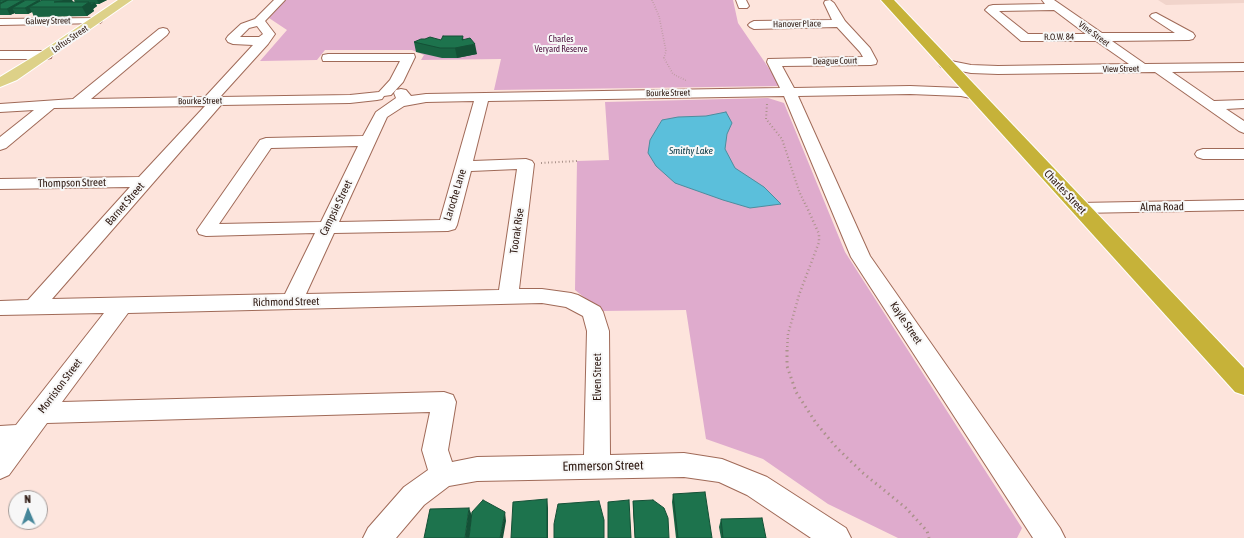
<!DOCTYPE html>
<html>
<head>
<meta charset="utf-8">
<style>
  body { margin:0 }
  #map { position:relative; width:1244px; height:538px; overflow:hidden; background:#fde4dc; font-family:"Asap Condensed",sans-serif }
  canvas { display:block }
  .north { position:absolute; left:8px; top:490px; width:40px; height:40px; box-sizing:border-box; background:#f7f7f7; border:1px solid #a69d9a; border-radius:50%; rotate:358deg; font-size:11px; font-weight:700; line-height:16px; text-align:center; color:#2c170f }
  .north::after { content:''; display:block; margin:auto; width:14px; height:18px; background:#458699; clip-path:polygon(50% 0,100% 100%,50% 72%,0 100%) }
</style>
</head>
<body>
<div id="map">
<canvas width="1244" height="538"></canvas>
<div class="north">N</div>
</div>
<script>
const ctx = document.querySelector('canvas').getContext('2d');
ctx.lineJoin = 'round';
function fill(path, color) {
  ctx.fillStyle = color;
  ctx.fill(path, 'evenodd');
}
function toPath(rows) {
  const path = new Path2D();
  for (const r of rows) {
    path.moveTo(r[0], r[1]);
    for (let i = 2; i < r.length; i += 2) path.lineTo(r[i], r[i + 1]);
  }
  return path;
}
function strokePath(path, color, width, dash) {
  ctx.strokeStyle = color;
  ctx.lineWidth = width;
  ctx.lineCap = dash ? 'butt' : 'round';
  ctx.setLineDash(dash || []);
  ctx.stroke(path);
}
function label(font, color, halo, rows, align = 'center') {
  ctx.font = font + ' "Asap Condensed",sans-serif';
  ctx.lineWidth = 4;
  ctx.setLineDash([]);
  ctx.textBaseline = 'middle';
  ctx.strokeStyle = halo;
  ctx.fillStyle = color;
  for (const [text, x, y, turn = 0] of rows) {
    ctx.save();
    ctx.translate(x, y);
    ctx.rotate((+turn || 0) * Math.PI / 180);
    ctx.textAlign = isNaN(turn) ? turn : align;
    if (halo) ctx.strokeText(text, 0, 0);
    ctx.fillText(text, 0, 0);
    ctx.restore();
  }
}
fill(toPath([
  [1158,0,1244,0,1244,3,1166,5]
]), '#f1d4cb');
fill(toPath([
  [286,0,733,0,738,23,781,86,494,90,501,59,421,60,424,55,412,50,325,50,317,60,260,61,287,30,269,18],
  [768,98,784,103,845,252,1022,528,1017,538,898,538,828,504,763,459,706,439,686,310,601,311,575,290,577,161,609,160,605,102]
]), '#dfabcd');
const water = toPath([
  [726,112,732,123,727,134,725,149,735,168,764,187,781,204,750,208,723,200,675,183,656,166,648,153,650,140,662,120,678,117,706,116,726,112]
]);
fill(water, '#5bbfdb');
strokePath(water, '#4d8d9e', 1);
const minor = toPath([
  [274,0,285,0,265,21,275,34,268,44,220,97,350,95,379,92,390,80,400,61,323,61,322,58,323,55,328,54,414,54,415,57,403,82,391,95,384,96,382,99,377,100,350,103,221,105,52,299,285,294,315,233,206,236,199,234,197,230,260,140,266,138,363,136,376,112,396,98,394,93,396,90,401,89,406,90,411,96,426,94,780,88,767,62,768,59,863,57,860,52,837,27,754,29,750,27,748,25,750,23,754,21,832,20,824,3,825,1,830,0,834,3,845,21,870,48,877,61,876,64,871,65,782,66,794,88,910,86,961,88,980,92,982,95,980,98,975,99,961,96,910,94,798,96,870,256,1060,528,1065,538,1033,538,851,257,784,96,488,101,473,161,526,159,532,161,534,164,519,289,542,289,571,293,578,295,600,307,603,312,609,331,610,455,684,453,722,459,767,477,846,528,851,538,811,538,747,495,719,482,684,477,477,481,449,486,424,505,396,538,363,538,368,528,404,487,428,470,422,450,430,412,47,423,9,475,0,479,0,426,16,425,104,313,0,315,0,301,28,300,130,187,0,189,0,179,139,177,205,106,54,108,6,148,0,150,0,137,34,110,0,112,0,104,73,99,159,29,163,28,167,29,169,32,167,35,91,99,205,97,253,45,233,44,228,42,226,39,228,36,241,24,255,19,274,0],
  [257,26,263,34,259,37,240,37,249,28,257,26],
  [474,101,440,220,339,222,387,117,404,106,426,102,474,101],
  [358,146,321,222,219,224,271,148,358,146],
  [517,169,499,290,306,294,334,233,448,231,455,229,457,225,471,171,517,169],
  [542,303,566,307,583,316,587,331,584,455,477,457,452,462,448,450,456,402,453,395,444,392,62,402,128,313,542,303],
  [736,0,746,0,749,6,747,8,739,8,736,0],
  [1042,0,1054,0,1102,33,1175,33,1152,18,1150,16,1152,14,1156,13,1193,33,1195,36,1193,39,1189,40,1112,41,1145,64,1244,63,1244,71,1172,72,1214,101,1244,100,1244,108,1226,109,1244,121,1244,133,1239,131,1155,72,998,74,971,73,941,67,939,64,941,61,946,60,971,65,998,66,1129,64,1096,41,1021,41,985,10,989,6,993,5,1045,4,1042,0],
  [1054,10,1086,34,1028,34,999,11,1054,10],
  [96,18,100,19,102,21,100,23,0,25,0,19,96,18],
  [0,51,46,51,51,52,52,55,51,58,46,59,0,59,0,51],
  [1203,149,1244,149,1244,159,1203,159,1197,157,1195,154,1197,151,1203,149],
  [1244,200,1244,210,1079,213,1073,212,1070,208,1073,204,1079,203,1244,200]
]);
const major = toPath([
  [118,0,132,0,17,80,0,87,0,77,41,52,118,0]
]);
const highway = toPath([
  [881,0,894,0,1244,368,1244,395,1235,392,881,0]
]);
strokePath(minor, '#a06a58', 2);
strokePath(major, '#fff', 2);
strokePath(highway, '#fff', 2);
strokePath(toPath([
  [652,0,659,16,666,51,664,58,673,74,687,81]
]), '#aa928a', 1.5, [0.5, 2]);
strokePath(toPath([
  [767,104,766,119,782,139,799,191,805,204],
  [541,163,577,161]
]), '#aa928a', 2, [1, 2.5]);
strokePath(toPath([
  [787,351,788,334,799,295,819,242,819,234,805,203]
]), '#aa928a', 2.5, [1, 3]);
strokePath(toPath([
  [787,350,787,366,796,392,816,423,836,447,863,473,906,508,927,531,929,538]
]), '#aa928a', 3, [1.5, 4]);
fill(minor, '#fff');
fill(major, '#ddd188');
fill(highway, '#c6b239');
fill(toPath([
  [0,0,40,1,42,0,72,0,73,2,75,2,74,0,107,0,99,4,96,4,97,6,93,9,94,11,87,16,34,17,32,12,28,14,15,14,15,13,10,15,0,15],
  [425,39,441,40,463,39,477,54,457,58,442,58,416,52,414,42],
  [673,494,712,538,676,538,672,502],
  [633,501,669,538,635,538,633,509],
  [721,519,766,538,721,538,719,527]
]), '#196342');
fill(toPath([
  [23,0,26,0,12,8,15,13,10,15,7,9],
  [39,0,40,0,43,6,29,7,32,12,28,14,25,8],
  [65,0,72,0,75,6,54,2],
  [97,0,107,0,99,4],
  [89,2,91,5,95,3,97,6,93,9,94,11,87,16,82,7],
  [463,36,464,46,475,44,477,54,457,58,455,48,462,40],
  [547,499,548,508,548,538,547,538],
  [469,508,472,516,469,538,465,538],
  [505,512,506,521,503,538,500,538]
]), '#145036');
const building = toPath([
  [0,0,7,0,0,3,0,0],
  [8,0,23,0,7,9,0,9,0,4,8,0],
  [26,0,39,0,25,8,12,8,26,0],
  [42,0,65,0,62,1,54,2,89,2,82,7,29,7,42,0],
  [90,3,95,3,91,5,90,3],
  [443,36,463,36,462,40,470,38,475,44,455,48,440,48,414,42,421,39,425,39,430,37,441,40,443,36],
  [705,492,712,538,678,538,673,494,705,492],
  [547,499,547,538,511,538,513,502,547,499],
  [483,500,505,512,500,538,469,538,472,512,483,500],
  [629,500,631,538,608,538,608,502,629,500],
  [653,500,664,508,668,518,669,538,635,538,633,501,653,500],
  [599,501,604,520,604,538,554,538,554,524,558,504,599,501],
  [469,508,465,538,424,538,430,509,469,508],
  [762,518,766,538,723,538,721,519,762,518]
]);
fill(building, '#1d734d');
strokePath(building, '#145036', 1);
label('9px', '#2c170f', '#f7f7f7', [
  ["Galwey Street",48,21,-1],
  ["Hanover Place",797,24,-1],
  ["Vine Street",1094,34,36],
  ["R.O.W. 84",1059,37,-1],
  ["Loftus Street",70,39,-34],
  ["Deague Court",835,61,-1],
  ["View Street",1121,69,-1],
  ["Bourke Street",668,93,-1],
  ["Bourke Street",200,101,-1]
]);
label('9px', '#4a0d3b', '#f7f7f7', [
  ["Charles",561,39],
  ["Veryard Reserve",561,49]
]);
label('italic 10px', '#063743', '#f7f7f7', [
  ["Smithy Lake",691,151]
]);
label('11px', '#2c170f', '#f7f7f7', [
  ["Thompson Street",72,183,-1],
  ["Charles Street",1065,192,47],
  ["Laroche Lane",455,195,-73],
  ["Barnet Street",125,204,-49],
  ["Alma Road",1162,207,-1],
  ["Campsie Street",336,208,-64],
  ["Toorak Rise",517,231,-82],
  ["Richmond Street",286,302,-1],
  ["Kayle Street",906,323,56],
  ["Elven Street",598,377,-90],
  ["Morriston Street",60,386,-53]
]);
label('13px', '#2c170f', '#f7f7f7', [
  ["Emmerson Street",603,466,-1]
]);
</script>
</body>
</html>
